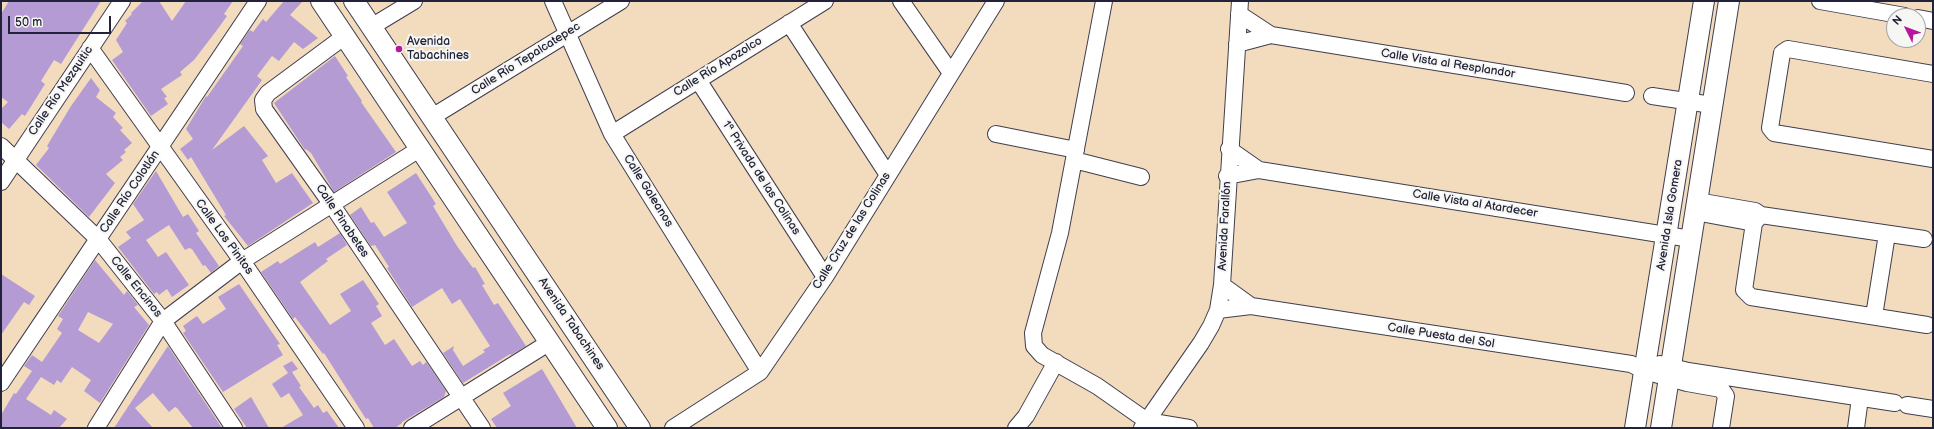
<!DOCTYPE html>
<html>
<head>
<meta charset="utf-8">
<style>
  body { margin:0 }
  #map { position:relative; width:1934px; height:429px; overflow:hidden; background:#f2dcbd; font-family:"Balsamiq Sans",sans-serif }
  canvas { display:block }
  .frame { position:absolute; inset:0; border:2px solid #22223b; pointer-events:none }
  .north { position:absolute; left:1886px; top:8px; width:40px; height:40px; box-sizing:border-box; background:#f6f6f2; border:1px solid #a1a1a9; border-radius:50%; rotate:312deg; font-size:11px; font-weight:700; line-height:16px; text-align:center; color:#22223b }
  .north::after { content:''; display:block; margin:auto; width:14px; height:18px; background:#b5179e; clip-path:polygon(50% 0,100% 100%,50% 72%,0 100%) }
  .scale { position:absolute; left:8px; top:16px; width:103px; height:18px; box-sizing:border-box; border:2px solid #22223b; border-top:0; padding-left:5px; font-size:12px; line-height:14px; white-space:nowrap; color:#22223b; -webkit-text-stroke:3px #f6f6f2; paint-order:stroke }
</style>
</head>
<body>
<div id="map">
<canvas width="1934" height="429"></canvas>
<div class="frame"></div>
<div class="north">N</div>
<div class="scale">50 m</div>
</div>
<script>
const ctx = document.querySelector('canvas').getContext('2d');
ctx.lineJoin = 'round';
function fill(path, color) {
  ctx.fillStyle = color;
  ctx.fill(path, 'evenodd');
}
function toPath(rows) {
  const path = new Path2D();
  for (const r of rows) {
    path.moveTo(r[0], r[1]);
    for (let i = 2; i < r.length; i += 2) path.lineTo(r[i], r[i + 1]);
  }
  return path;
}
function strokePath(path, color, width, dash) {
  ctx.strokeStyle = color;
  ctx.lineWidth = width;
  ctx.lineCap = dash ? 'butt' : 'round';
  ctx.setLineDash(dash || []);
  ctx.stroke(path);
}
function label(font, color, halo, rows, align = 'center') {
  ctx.font = font + ' "Balsamiq Sans",sans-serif';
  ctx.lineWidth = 4;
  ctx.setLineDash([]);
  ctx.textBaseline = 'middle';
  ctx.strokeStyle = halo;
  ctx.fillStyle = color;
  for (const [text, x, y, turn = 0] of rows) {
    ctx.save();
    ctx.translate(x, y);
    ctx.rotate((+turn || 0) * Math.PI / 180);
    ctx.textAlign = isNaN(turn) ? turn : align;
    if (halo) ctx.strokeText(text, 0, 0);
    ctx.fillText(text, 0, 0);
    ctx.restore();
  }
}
fill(toPath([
  [9,1,101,1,61,64,54,60,41,81,45,84,25,116,22,114,9,129,1,122,1,109,8,102,1,97,1,14],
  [143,1,159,1,172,21,186,1,233,1,224,14,227,16,217,30,194,60,180,72,182,75,161,89,167,97,164,98,168,104,151,116,112,60,123,52,116,40,127,23,125,21,132,14,131,13],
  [284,1,303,1,290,15,318,38,303,49,294,42,279,61,272,56,257,76,262,80,212,150,244,126,268,156,262,160,276,183,292,173,313,203,248,246,224,216,226,215,191,157,188,160,180,149,193,139,186,129,206,96,207,97,243,46,240,44,250,30,253,32,263,19,266,22],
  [335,56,348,76,346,77,362,101,361,102,396,152,334,192,311,153,306,149,305,150,274,103],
  [91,78,100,90,96,97,116,113,113,117,123,128,120,130,132,143,124,150,126,152,120,157,123,160,106,174,115,183,89,217,36,165,49,148,47,146,71,106],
  [156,171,183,217,188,214,199,231,196,233,219,266,211,273,205,265,203,266,192,249,189,248,185,250,169,225,146,240,158,257,166,252,189,285,172,297,167,289,159,295,157,292,154,294,118,247,131,238,126,232,144,220,133,204],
  [416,173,436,204,433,206,457,246,473,268,475,267,485,284,482,285,494,305,498,303,526,346,511,355,510,354,463,383,443,353,454,346,453,350,463,366,485,352,483,350,490,346,460,299,452,304,442,288,412,307,387,268,389,267,375,245,371,246,350,215,361,207,371,223,374,222,384,237,407,223,387,192],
  [340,233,347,245,326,259,328,261,300,282,330,325,351,311,340,294,363,280,379,304,376,306,382,316,371,323,385,345,394,339,412,366,420,361,423,365,426,362,427,363,446,391,444,397,402,422,402,423,395,428,374,428,368,418,366,419,324,353,323,354,295,317,293,319,261,272,278,261,280,264,315,242,318,247],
  [95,260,124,295,127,291,138,305,134,307,149,325,100,403,84,391,91,380,72,367,61,383,57,380,54,385,41,377,26,399,51,415,54,410,67,419,59,428,1,428,1,415,14,393,16,394,32,371,24,366,32,355,42,362,62,333,57,329,63,319,58,316],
  [88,312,113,324,99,343,78,330],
  [1,274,35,296,29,305,24,302,1,335],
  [239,284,280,344,277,345,283,355,223,392,183,333,186,331,183,326,197,316,203,324,226,309,218,297],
  [168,346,194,386,222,428,193,428,177,408,175,407,169,412,153,393,135,408,153,428,114,428],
  [292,361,298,369,292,372,301,386,299,387,314,408,318,405,323,413,327,411,339,428,281,428,303,415,289,393,281,398,272,384,288,373,283,366],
  [542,369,577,428,497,428,491,419,511,406,503,393],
  [251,397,269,428,247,428,234,409]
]), '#b49bd4');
const minor = toPath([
  [553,1,612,134,760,372],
  [901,1,951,73],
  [1104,1,1060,233,1033,333,1034,346,1042,355,1097,386,1147,421,1189,428],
  [1820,1,1905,16],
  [1239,14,1271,35],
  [1918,18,1933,21],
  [789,23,888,175],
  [371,27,414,1],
  [345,36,268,93,263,100,264,109,332,205,482,428],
  [1237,44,1271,35,1626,93],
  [90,48,242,261,356,428],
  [1933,74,1788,49,1782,53,1770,128,1774,133,1933,159],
  [698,80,825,277],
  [1652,96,1712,105],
  [432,117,621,1],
  [612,134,825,1],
  [996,134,1076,150],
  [1,146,98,239,163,321,234,428],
  [1229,149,1259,170],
  [1074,160,1141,177],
  [1227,176,1259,170,1691,239],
  [1,182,122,1],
  [1697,201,1755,211,1761,215,1754,223,1744,290,1751,297,1927,325],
  [1695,212,1754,223],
  [1761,215,1924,239],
  [1222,285,1251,306],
  [1218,310,1251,306,1631,364,1645,371,1687,383,1721,389,1726,396,1721,428],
  [1874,316,1887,234],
  [1660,364,1688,371,1895,403],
  [1,383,258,1],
  [1907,405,1933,409],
  [96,428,163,321,242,261,421,148],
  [412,428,550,342],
  [673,428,760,372,825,277,996,1],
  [1016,428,1026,416,1056,362],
  [1142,428,1201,343,1211,326,1218,310,1222,285,1240,1],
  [1856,428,1860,398]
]);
const tertiary = toPath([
  [321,1,607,428],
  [354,1,640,428],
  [1635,428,1704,1],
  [1661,428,1729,1]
]);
strokePath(minor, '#413e4e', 18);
strokePath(tertiary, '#413e4e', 22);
strokePath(minor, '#fff', 16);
strokePath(tertiary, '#fff', 20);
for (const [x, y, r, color] of [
  [399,49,4,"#b5179e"]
]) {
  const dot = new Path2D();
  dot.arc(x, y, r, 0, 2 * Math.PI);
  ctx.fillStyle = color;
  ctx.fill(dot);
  strokePath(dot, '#f6f6f2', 1.5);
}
label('12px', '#22223b', '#f6f6f2', [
  ["Avenida",407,42],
  ["Tabachines",407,56]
], 'left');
label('12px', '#22223b', '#f6f6f2', [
  ["Calle Río Tepalcatepec",526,59,-32],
  ["Calle Vista al Resplandor",1448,64,9],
  ["Calle Río Apozolco",718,67,-32],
  ["Calle Río Mezquitic",61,91,-56],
  ["1ª Privada de las Colinas",761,178,57],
  ["Calle Galeanos",648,191,58],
  ["Calle Río Colotlán",130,192,-56],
  ["Calle Vista al Atardecer",1475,204,9],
  ["Avenida Isla Gomera",1670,215,-81],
  ["Calle Pinabetes",342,221,56],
  ["Avenida Farallón",1225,226,-87],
  ["Calle Cruz de las Colinas",852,231,-58],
  ["Calle Los Pinitos",224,237,54],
  ["Calle Encinos",136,287,51],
  ["Avenida Tabachines",571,324,56],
  ["Calle Puesta del Sol",1441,336,9]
]);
</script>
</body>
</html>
